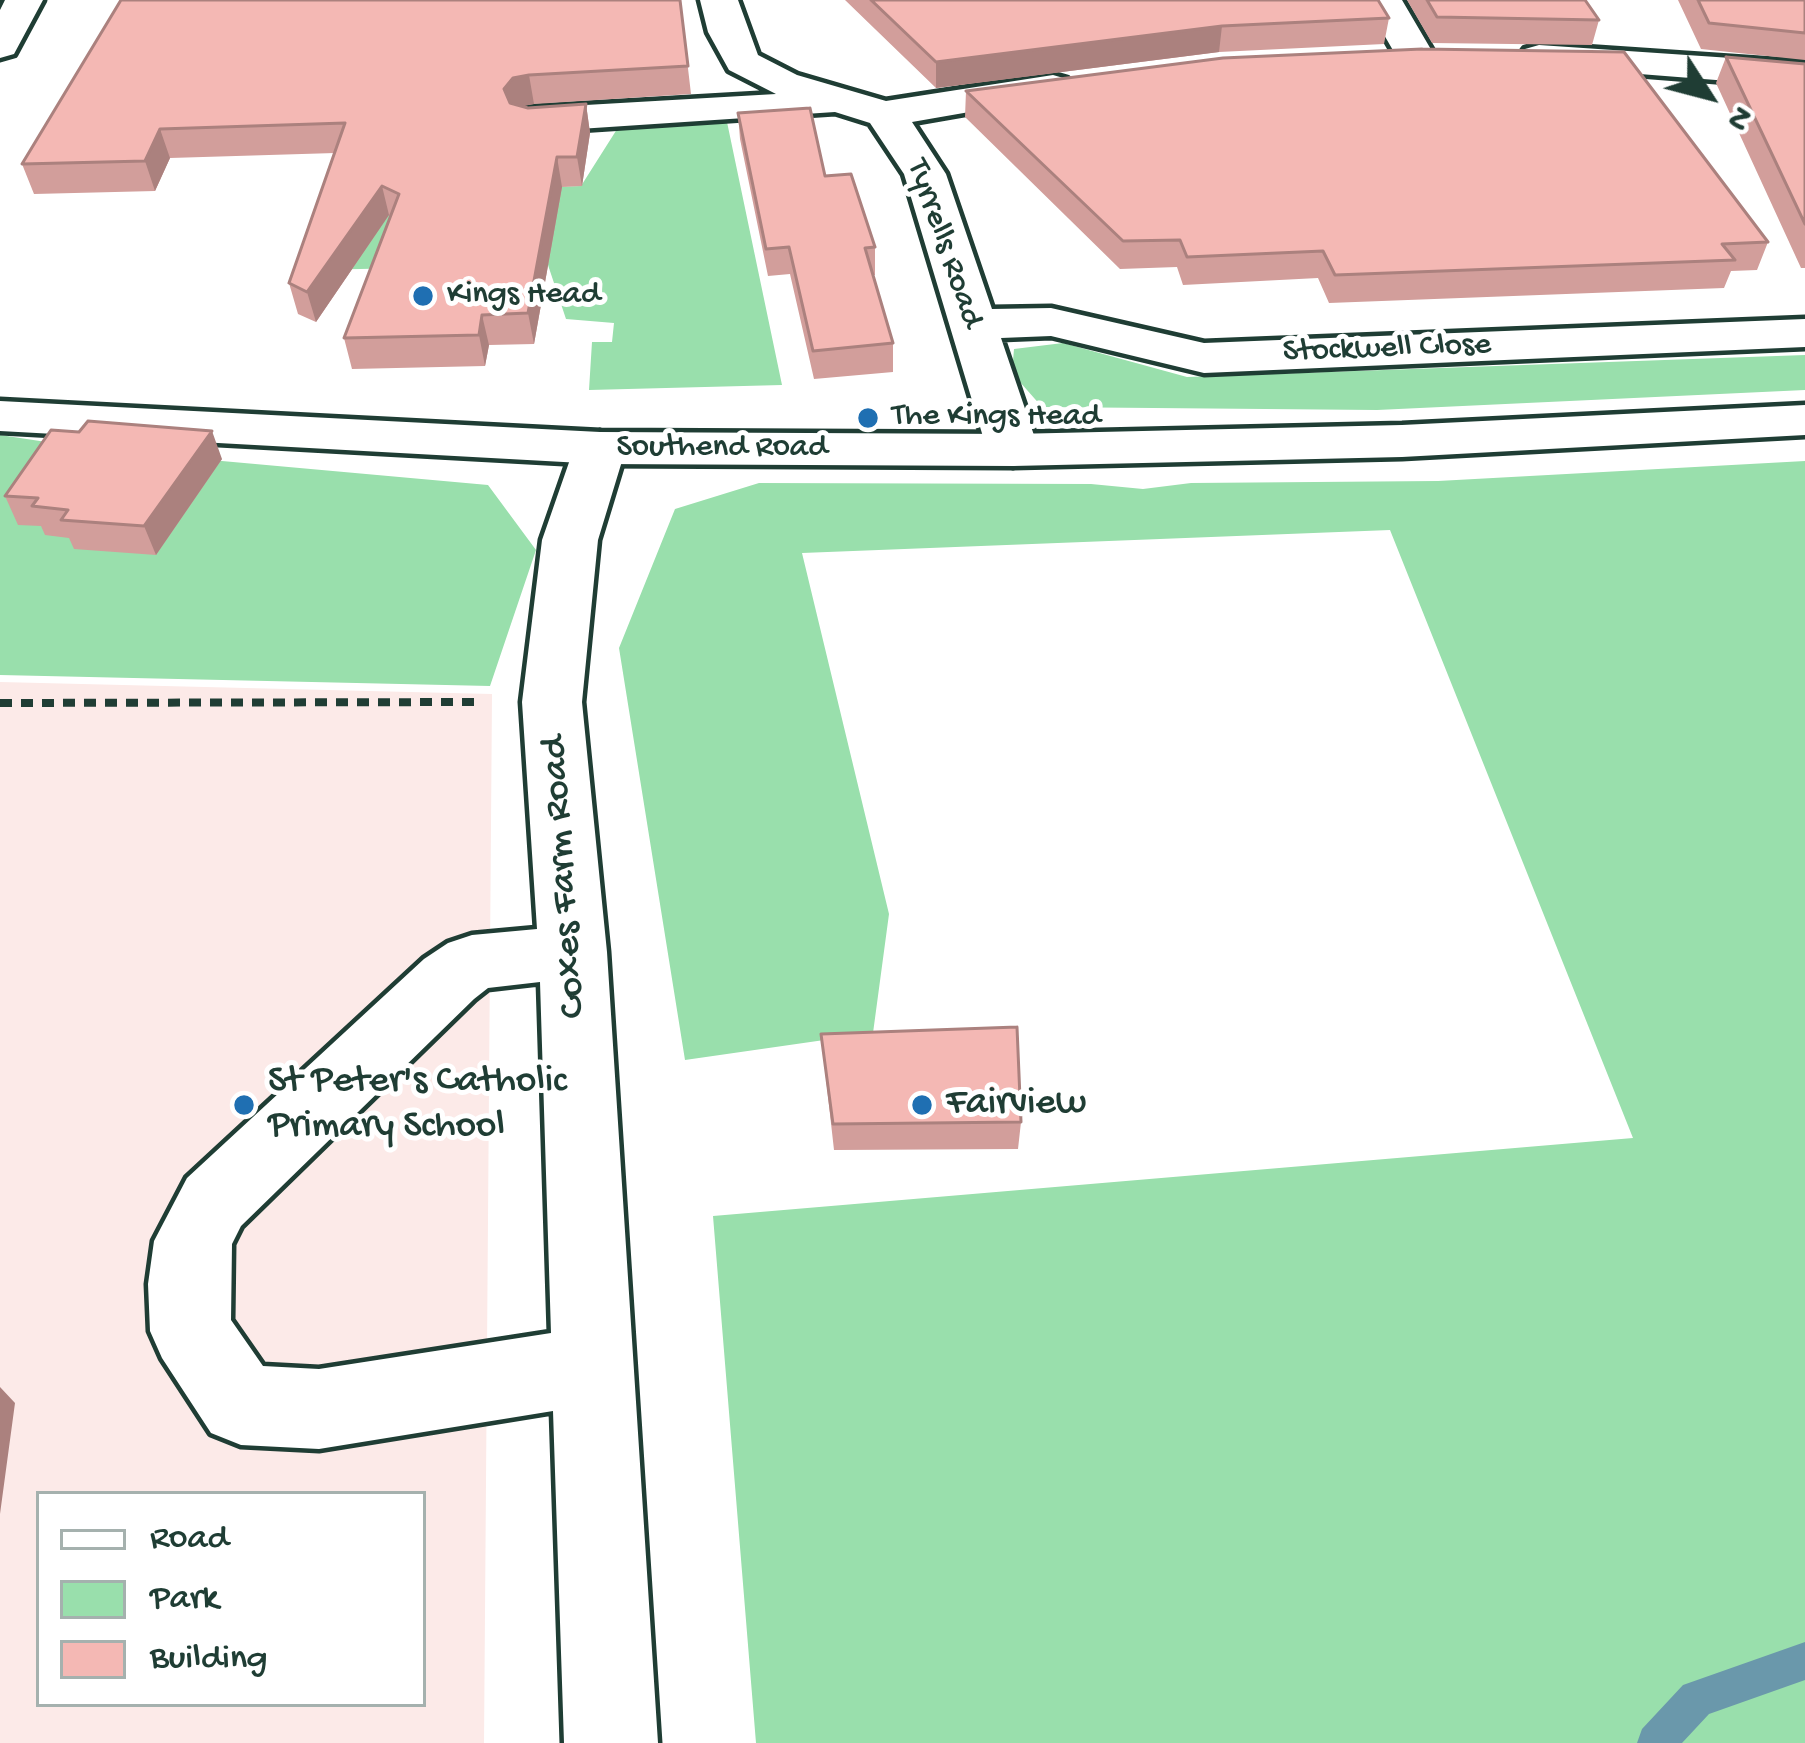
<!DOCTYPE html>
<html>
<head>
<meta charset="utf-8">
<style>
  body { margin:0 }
  #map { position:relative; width:1805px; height:1743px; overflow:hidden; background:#fff; font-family:"Gochi Hand",sans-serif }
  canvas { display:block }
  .legend { position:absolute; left:36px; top:1491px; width:390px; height:216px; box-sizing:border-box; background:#fff; border:3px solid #a5b1ae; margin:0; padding:15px 21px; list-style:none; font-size:36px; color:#1f3d34 }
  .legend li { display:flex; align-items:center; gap:24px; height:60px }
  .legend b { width:60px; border:3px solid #a5b1ae }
  .north { position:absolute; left:1649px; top:36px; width:120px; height:120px; -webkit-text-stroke:9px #fff; paint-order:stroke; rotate:126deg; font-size:33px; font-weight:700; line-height:48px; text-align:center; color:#1f3d34 }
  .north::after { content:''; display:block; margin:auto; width:42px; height:54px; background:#1f3d34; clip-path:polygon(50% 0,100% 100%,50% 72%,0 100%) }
</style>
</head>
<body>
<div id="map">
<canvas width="1805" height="1743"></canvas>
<ul class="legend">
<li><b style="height:15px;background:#fff"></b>Road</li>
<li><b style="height:33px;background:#99dfac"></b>Park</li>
<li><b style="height:33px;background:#f4b8b4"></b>Building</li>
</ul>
<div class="north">N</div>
</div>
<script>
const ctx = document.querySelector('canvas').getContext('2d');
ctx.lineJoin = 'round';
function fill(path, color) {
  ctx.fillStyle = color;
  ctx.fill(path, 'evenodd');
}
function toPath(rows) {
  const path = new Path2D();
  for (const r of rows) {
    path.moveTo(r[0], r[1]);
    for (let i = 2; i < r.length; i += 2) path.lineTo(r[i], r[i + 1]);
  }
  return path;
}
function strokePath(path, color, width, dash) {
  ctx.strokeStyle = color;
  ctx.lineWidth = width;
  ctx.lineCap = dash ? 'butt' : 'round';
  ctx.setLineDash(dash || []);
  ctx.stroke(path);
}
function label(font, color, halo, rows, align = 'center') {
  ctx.font = font + ' "Gochi Hand",sans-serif';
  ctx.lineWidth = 10;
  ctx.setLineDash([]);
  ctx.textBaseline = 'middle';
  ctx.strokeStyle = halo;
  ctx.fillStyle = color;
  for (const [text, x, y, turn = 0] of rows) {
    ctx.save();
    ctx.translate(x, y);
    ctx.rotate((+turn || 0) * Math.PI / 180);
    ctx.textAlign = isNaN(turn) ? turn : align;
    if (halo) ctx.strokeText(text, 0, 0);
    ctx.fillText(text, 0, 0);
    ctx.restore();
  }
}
fill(toPath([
  [0,682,492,694,484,1743,0,1743],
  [39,1494,423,1494,423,1704,39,1704]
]), '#fceae8');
fill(toPath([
  [727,122,782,385,589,390,592,342,612,342,614,323,566,319,548,265,313,270,347,194,581,186,619,126],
  [1063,343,1187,377,1805,355,1805,390,1377,410,1042,407,1012,373,1014,349],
  [0,435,100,450,488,485,536,550,490,686,0,675],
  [1805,461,1805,1743,756,1743,713,1216,1633,1138,1390,530,802,553,889,914,873,1033,685,1060,619,648,675,509,759,483,1091,484,1143,489,1191,483,1438,481]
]), '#99dfac');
fill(toPath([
  [1805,1642,1805,1680,1709,1714,1682,1743,1637,1743,1642,1729,1683,1685,1805,1642]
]), '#6a98ab');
const minor = toPath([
  [5,0,43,0,14,54,0,58,0,10,5,0],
  [700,0,738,0,758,55,797,75,886,101,1053,75,1067,79,1073,87,1067,95,912,122,946,174,992,309,1051,308,1204,343,1805,319,1805,347,1204,373,1051,336,1001,338,1039,450,1031,461,1013,466,995,461,987,450,904,174,870,123,835,112,534,132,519,129,513,120,519,111,534,108,776,94,729,70,708,32,700,0],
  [1364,0,1402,0,1436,58,1430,66,1402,66,1364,0],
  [1539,45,1805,63,1805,87,1525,65,1519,57,1525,49,1539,45],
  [600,432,618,437,626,448,598,540,582,702,607,952,658,1743,564,1743,553,1411,319,1449,241,1445,211,1433,162,1358,150,1331,148,1284,154,1241,187,1178,424,959,448,943,472,935,537,929,522,702,542,540,574,448,582,437,600,432],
  [540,982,551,1333,319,1369,263,1366,231,1320,232,1244,241,1226,474,999,488,988,540,982]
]);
const major = toPath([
  [0,401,600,432,1013,434,1402,425,1805,405,1805,435,1402,457,1013,466,600,464,0,431,0,401]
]);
strokePath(minor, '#1f3d34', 9);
strokePath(major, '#1f3d34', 9);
strokePath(toPath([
  [0,703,478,702]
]), '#1f3d34', 8, [12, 9]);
fill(minor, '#fff');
fill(major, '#fff');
fill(toPath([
  [680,0,691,94,534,104,522,106,528,108,586,104,590,133,582,186,562,187,534,344,489,345,485,366,352,369,344,338,391,216,389,215,316,322,298,314,289,283,335,153,170,158,155,191,34,194,22,164],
  [845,0,1378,0,1389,18,1384,44,1219,52,936,88],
  [1407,0,1585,0,1599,20,1592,45,1432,43],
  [1678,0,1805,0,1805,60,1701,49],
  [1726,57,1805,64,1805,268,1801,268,1716,83],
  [966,91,1768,242,1757,270,1731,271,1724,288,1329,303,1318,278,1183,285,1177,267,1120,269,965,117],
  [738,113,825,176,875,247,875,275,873,275,893,343,893,372,814,379,790,274,768,276,740,139],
  [222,459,156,555,74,549,69,538,45,535,41,526,18,525,5,496],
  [821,1034,1021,1122,1018,1149,834,1150]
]), '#d29e9b');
fill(toPath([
  [1222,26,1219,52,936,88,936,62],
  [529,75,534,104,518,107,509,118,504,89,513,78],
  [586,104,590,133,582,186,577,157],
  [160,129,170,158,155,191,145,161],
  [557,157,562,187,534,344,528,313],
  [382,186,389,215,316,322,307,292],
  [482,315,489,345,485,366,479,335],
  [212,431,222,459,156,555,144,526],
  [0,1387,15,1403,0,1514]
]), '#ab817e');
const building = toPath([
  [121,0,680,0,688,66,529,75,513,78,504,89,510,103,528,108,586,104,577,157,557,157,528,313,482,315,479,335,344,338,399,194,382,186,307,292,289,283,345,123,160,129,145,161,22,164,121,0],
  [871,0,1378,0,1389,18,1222,26,936,62,871,0],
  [1427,0,1585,0,1599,20,1437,17,1427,0],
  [1698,0,1805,0,1805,33,1709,23,1698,0],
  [1422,49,1624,52,1768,242,1722,244,1735,260,1335,275,1323,251,1187,257,1180,240,1123,241,966,91,1223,58,1422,49],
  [1726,57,1805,64,1805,224,1726,57],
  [810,108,825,176,851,174,875,247,865,248,893,343,813,351,789,247,766,249,738,113,810,108],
  [88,421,212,431,144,526,61,520,68,510,32,506,38,498,5,496,51,430,79,432,88,421],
  [1017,1027,1021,1122,833,1124,821,1034,1017,1027]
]);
fill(building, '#f4b8b4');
strokePath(building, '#ab817e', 3);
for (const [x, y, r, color] of [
  [423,296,12,"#1f6fb2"],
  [868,418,12,"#1f6fb2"],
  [244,1105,12,"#1f6fb2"],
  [922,1105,12,"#1f6fb2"]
]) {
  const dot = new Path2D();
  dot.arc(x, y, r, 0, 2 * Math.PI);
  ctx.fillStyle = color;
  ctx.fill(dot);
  strokePath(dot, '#fff', 4.5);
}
label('33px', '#1f3d34', '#fff', [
  ["Tyrrells Road",943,244,71],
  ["Stockwell Close",1387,350,-2],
  ["Southend Road",722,449]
]);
label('33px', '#1f3d34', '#fff', [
  ["Kings Head",447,296],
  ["The Kings Head",892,418]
], 'left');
label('39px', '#1f3d34', '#fff', [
  ["Coxes Farm Road",566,877,-94]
]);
label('39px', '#1f3d34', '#fff', [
  ["St Peter's Catholic",268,1083],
  ["Primary School",268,1128],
  ["Fairview",946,1105]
], 'left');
</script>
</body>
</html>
